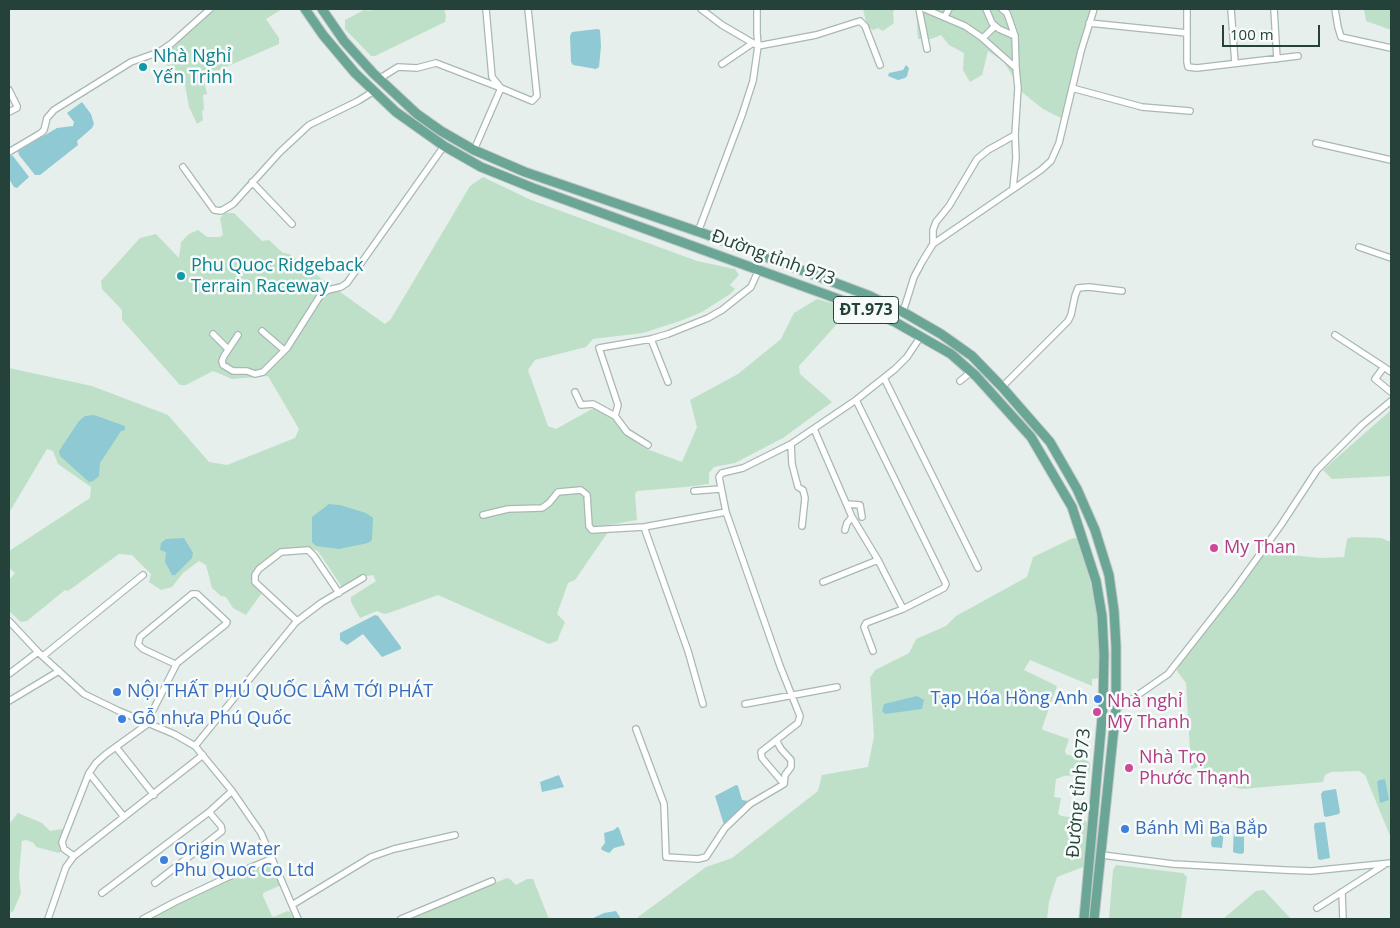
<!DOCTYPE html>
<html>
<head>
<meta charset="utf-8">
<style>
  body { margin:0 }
  #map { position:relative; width:1400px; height:928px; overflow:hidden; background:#e6efeb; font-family:"Open Sans",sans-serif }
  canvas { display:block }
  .frame { position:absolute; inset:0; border:10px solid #24423a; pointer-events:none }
  .scale { position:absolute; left:1222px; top:25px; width:98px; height:22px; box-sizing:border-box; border:2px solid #24423a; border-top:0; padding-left:6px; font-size:15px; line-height:18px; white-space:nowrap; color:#24423a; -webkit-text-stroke:4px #f7fbf9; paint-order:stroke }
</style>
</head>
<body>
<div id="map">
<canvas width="1400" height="928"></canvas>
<div class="frame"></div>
<div class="scale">100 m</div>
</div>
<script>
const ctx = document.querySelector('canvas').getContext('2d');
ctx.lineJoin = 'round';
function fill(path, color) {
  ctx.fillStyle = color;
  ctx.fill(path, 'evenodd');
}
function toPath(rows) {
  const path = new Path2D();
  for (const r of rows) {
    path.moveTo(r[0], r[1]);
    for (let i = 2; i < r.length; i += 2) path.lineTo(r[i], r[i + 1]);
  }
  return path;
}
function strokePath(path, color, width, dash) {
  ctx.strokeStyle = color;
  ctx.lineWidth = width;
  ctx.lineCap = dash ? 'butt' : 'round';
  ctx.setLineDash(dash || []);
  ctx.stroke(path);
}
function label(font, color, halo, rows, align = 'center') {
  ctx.font = font + ' "Open Sans",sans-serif';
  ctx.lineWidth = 5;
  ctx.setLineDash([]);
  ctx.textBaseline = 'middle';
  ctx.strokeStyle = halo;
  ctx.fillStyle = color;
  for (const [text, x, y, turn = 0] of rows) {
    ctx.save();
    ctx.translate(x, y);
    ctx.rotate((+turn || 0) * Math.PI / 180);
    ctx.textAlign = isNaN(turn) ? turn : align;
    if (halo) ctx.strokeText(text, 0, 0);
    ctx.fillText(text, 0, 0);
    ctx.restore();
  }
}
fill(toPath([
  [216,9,282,9,266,19,279,38,279,44,203,77,207,94,203,95,204,110,202,111,203,120,197,124,189,107,185,85,162,60,163,54],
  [375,9,444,9,446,16,445,22,375,56,371,56,345,29,345,20,364,10,370,11],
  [863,9,1092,9,1087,23,1063,114,1061,118,1043,109,1023,93,1004,62,988,51,982,75,970,82,963,70,964,53,949,45,941,35,931,39,918,39,916,9,894,10,893,13,894,23,883,31,878,28,873,30,867,26],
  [1364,9,1391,9,1391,30,1366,21],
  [483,177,531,200,697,261,735,269,739,275,730,285,735,289,730,294,702,312,683,320,643,333,593,339,586,347,535,360,528,370,548,426,556,429,592,409,600,409,620,425,625,434,644,448,682,462,697,427,690,400,738,374,781,339,794,313,817,299,845,307,847,313,799,366,800,374,832,402,783,438,735,463,714,467,709,473,709,484,686,487,637,491,635,494,637,520,609,525,608,532,575,580,568,583,557,614,565,622,557,641,549,644,438,595,389,613,384,614,377,611,360,618,351,602,351,597,376,581,373,575,362,577,342,587,318,551,306,548,286,549,258,567,254,572,252,578,253,583,261,591,261,594,246,615,233,608,226,597,221,596,212,588,206,565,199,561,183,573,172,587,161,590,149,582,151,574,132,555,119,554,68,591,65,590,27,621,21,622,9,611,9,580,15,573,9,568,9,551,90,498,91,487,58,464,53,451,47,449,9,513,9,368,92,386,168,415,209,462,227,465,295,438,299,429,268,376,232,379,213,371,186,385,180,385,122,320,122,310,102,289,101,281,140,238,156,234,179,258,181,242,189,234,198,230,207,237,220,237,223,235,220,218,225,213,234,213,262,241,269,240,283,253,290,254,322,279,385,324,391,319,470,186],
  [1391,410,1391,476,1332,479,1323,470],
  [1352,537,1381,538,1391,542,1391,838,1365,775,1359,771,1331,772,1325,775,1323,782,1242,789,1233,787,1231,778,1201,777,1201,766,1191,769,1186,683,1177,671,1179,665,1260,558,1264,554,1270,553,1321,558,1344,557,1347,539],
  [1073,538,1079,539,1101,624,1101,678,1092,679,1092,686,1030,660,1024,670,1057,686,1042,728,1043,730,1069,739,1065,751,1066,754,1088,761,1090,764,1089,774,1064,776,1056,779,1054,797,1061,798,1058,814,1062,816,1083,819,1089,824,1086,866,1057,877,1049,902,1047,919,639,919,638,917,706,867,732,858,818,791,822,775,868,767,874,736,870,678,875,670,909,653,916,639,946,626,956,616,1027,577,1033,557],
  [18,813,42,823,50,831,62,829,64,832,60,842,62,851,59,853,36,847,34,843,26,840,22,841,19,875,21,893,13,912,9,911,9,824],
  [269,861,271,863,280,884,279,886,263,893,263,896,272,916,274,917,287,911,290,912,294,919,151,919,175,904],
  [1116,865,1183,873,1187,877,1181,919,1109,919,1113,870],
  [507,878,510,879,516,885,527,879,533,879,549,919,407,919],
  [1264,890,1291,919,1223,919,1256,891]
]), '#bfe0c8');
fill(toPath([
  [597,29,600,30,601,46,599,67,596,69,573,65,571,62,570,36,572,32],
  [906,65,909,68,907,76,905,78,898,80,888,76,889,73,903,70],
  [82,102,91,114,94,124,92,128,77,141,78,145,40,175,35,175,19,155,18,151,57,128,73,126,74,122,67,113],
  [9,155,13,156,29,177,17,188,14,187,9,179],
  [94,415,125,426,125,430,121,431,100,463,99,476,93,481,89,482,60,456,59,451,79,421,85,416],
  [329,504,340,505,366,513,373,518,372,540,368,543,339,549,316,546,312,542,312,517],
  [184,538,193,553,192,558,175,575,172,575,165,562,166,552,160,550,161,543,166,539],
  [375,615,378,616,401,647,401,649,382,657,363,634,347,645,340,640,340,633],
  [917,696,924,700,922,709,885,714,882,711,884,704],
  [559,775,564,787,542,792,540,782],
  [1385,779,1389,800,1380,803,1377,782,1379,780],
  [736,785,738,786,742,800,748,801,747,805,730,818,729,822,724,825,715,796],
  [1336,789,1340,812,1339,814,1326,817,1324,816,1321,794,1323,791],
  [1216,820,1225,822,1222,848,1212,847,1211,844,1214,821],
  [1325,822,1330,858,1320,860,1318,859,1314,826,1315,823],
  [1236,823,1244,825,1244,852,1242,854,1235,853,1233,852,1234,825],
  [617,827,619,828,625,845,614,848,609,853,602,850,601,848,605,843,604,833,614,830],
  [616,911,621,919,591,919,604,913]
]), '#8ec9d4');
const street = toPath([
  [486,9,492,77,501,88,532,101,537,96,528,9],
  [701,9,722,25,758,46,816,35,860,21,865,26,880,65],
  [919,9,927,49],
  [925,9,965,26,981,37,1016,68,1018,88,1015,135,1016,158,1013,188],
  [986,9,992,23,999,29,1015,36],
  [1002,9,1007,13,1015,36,1016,68],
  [1187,9,1187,62,1188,67,1197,68,1298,56],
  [1231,9,1235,63],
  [1274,9,1277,59],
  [1335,9,1338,27,1341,37,1391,48],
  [945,16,949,9],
  [1089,23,1187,33],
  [983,38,995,26],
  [722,64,753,43],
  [379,79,398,67,417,68,436,63,501,88,474,150],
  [1072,88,1142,107,1190,111],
  [9,90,17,106,17,108,9,112],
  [1316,143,1391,160],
  [9,152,41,133,44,130,47,118,54,110,131,62,159,52,172,43,210,9],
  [183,167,214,210,221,211,233,204,280,152,309,125,358,101,374,91],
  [252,182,292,224],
  [698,232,742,115,753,81,758,46,757,33,757,9],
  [933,244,933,230,936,222,949,206,977,159,988,150,1015,135],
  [1359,247,1391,258],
  [903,312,914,277,922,262,933,244,1041,170,1051,161,1059,143,1081,51,1094,9],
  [262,331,284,350],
  [213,334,228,349],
  [238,335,224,356,222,361,223,365,233,371,247,371,255,374,263,372,287,348,320,296,328,290,341,287,347,283,444,146],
  [1335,335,1384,367],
  [651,339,668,382],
  [1391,372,1384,367,1375,379,1391,392],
  [884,378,978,568],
  [960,381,971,372],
  [1002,387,1068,321,1071,315,1075,296,1078,288,1089,287,1122,291],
  [575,392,581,405,593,404,615,416,627,432,648,445],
  [856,400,946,584,944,588,903,609,866,623,864,627,873,651],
  [615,416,618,405,599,348,651,339,668,334,708,318,722,310,751,287,759,269],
  [814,429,852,517,878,560,903,609],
  [791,444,792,464,798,487,803,490,805,498,802,526],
  [694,491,720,489],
  [847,504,860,505,862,517],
  [483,515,508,509,542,508,549,503,558,492,581,490,587,495,589,526,592,530,644,527],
  [845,530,847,523,852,517],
  [823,582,878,560],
  [9,621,38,652,84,694,119,711,174,734,195,746,232,791,261,833,298,919],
  [297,621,255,582,255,575,259,569,281,552,308,550,314,556,339,593],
  [43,656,143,575],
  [9,674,38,652],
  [9,701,59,671],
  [703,704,688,651,644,527,726,512],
  [745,704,837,687],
  [1116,708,1122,706,1168,674,1234,590,1281,525,1317,470,1362,425,1391,401],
  [147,722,177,663,226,624,227,622,197,594,192,594,140,637,139,641,138,644,143,649,175,664],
  [636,729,664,804,666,857,698,859,706,857,725,828,750,804,784,784,785,775,791,767,791,760,781,749,776,740],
  [195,746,296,622,321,603,363,578],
  [116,747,154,795],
  [89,773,124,817],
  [784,784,762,758,761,752,798,723,800,716,780,666,726,512,719,477,722,473,743,468,791,444,856,400,895,369,907,357,921,336],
  [1102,855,1173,864,1284,870,1311,871,1391,863],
  [74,856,64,849,62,842,89,773,96,763,106,754,149,723],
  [155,883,222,831,221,826,209,812],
  [1342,892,1343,919],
  [102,893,209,812,232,791],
  [292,905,371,857,394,849,455,835],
  [1317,908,1384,865],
  [48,919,66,867,74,856,203,755],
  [143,919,175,902,228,877,271,859],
  [401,919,492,881]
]);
const primary = toPath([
  [305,9,323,35,355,73,396,112,444,146,481,167,533,188,852,304,895,322,951,354,976,376,1031,437,1072,507,1096,581,1102,616,1104,655,1103,707,1084,919],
  [322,9,344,41,373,73,417,114,441,131,474,150,525,172,708,235,870,296,903,312,941,334,972,356,1002,387,1050,442,1077,489,1095,530,1109,575,1114,611,1116,646,1116,708,1094,919]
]);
strokePath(street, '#a8b8b2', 8);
strokePath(primary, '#c2cac8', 11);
strokePath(street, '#fff', 5.5);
strokePath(primary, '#6aa596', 9);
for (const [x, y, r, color] of [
  [143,67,5,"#0f9aa8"],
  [181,276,5,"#0f9aa8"],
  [1214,548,5,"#d1479c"],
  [117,692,5,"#3f7fe0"],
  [1098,699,5,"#3f7fe0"],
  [1097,712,5,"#d1479c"],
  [122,719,5,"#3f7fe0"],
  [1129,768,5,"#d1479c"],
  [1125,829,5,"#3f7fe0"],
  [164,860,5,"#3f7fe0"]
]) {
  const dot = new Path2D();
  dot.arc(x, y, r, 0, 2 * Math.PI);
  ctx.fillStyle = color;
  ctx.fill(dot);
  strokePath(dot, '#f7fbf9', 2);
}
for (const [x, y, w] of [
  [866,310,65]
]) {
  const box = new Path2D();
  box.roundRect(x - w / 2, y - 13.5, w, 27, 4);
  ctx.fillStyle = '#f7fbf9';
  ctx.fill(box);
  strokePath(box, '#24423a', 1);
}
label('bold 16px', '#24423a', null, [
  ["ĐT.973",866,310]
]);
label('18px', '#0d838f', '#f7fbf9', [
  ["Nhà Nghỉ",153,57],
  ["Yến Trinh",153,78],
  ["Phu Quoc Ridgeback",191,266],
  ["Terrain Raceway",191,287]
], 'left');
label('18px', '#24423a', '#f7fbf9', [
  ["Đường tỉnh 973",773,258,20],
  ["Đường tỉnh 973",1079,793,-85]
]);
label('18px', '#b23c85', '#f7fbf9', [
  ["My Than",1224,548],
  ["Nhà nghỉ",1107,702],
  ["Mỹ Thanh",1107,723],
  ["Nhà Trọ",1139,758],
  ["Phước Thạnh",1139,779]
], 'left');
label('18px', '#366cbe', '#f7fbf9', [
  ["NỘI THẤT PHÚ QUỐC LÂM TỚI PHÁT",127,692],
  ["Tạp Hóa Hồng Anh",1088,699,"right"],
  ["Gỗ nhựa Phú Quốc",132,719],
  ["Bánh Mì Ba Bắp",1135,829],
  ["Origin Water",174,850],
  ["Phu Quoc Co Ltd",174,871]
], 'left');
</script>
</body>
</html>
